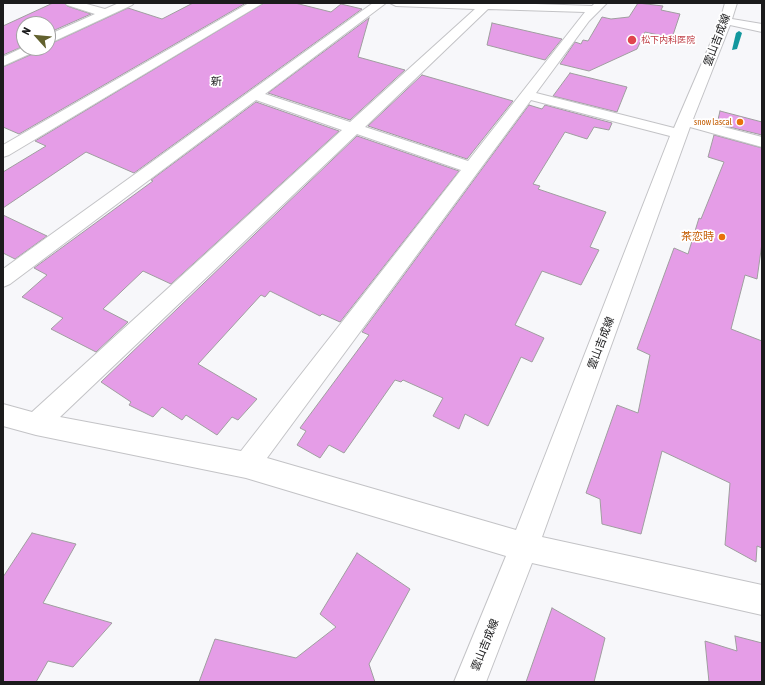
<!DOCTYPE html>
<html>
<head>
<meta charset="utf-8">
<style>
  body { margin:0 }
  #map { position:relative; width:765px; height:685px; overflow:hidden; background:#f7f7fa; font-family:"Asap Condensed",sans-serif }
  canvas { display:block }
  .frame { position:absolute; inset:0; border:4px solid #1b1b1c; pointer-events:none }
  .north { position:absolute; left:16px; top:16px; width:40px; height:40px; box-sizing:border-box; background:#fff; border:1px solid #a4a4a4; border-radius:50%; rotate:297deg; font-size:11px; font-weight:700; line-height:16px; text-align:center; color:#1b1b1c }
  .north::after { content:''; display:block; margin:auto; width:14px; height:18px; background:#62612e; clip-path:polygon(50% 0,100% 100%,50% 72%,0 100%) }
</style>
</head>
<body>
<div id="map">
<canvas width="765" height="685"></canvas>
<div class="frame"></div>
<div class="north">N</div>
</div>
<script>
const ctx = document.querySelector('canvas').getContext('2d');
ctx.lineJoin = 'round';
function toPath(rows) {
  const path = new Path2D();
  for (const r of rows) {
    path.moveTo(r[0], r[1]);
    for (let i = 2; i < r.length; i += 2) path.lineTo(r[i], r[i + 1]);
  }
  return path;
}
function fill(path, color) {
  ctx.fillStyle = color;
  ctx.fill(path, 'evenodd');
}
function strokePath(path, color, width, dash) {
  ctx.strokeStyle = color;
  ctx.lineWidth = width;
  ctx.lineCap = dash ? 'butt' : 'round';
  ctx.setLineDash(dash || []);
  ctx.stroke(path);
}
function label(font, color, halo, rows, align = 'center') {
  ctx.font = font + ' "Asap Condensed","Noto Sans JP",sans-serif';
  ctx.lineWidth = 3.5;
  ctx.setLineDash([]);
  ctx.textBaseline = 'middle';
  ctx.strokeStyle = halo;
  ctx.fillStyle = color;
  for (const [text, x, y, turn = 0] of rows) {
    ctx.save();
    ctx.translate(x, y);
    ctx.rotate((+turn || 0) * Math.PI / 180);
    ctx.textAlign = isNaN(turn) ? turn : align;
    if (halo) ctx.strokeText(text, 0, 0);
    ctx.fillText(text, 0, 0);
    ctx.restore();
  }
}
fill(toPath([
  [739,31,742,33,737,49,732,50,736,33,739,31]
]), '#13979d');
const building = toPath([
  [53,3,64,3,67,6,91,14,48,33,48,24,24,24,24,46,3,55,3,26,53,3],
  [193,3,246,3,19,134,3,127,3,67,37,52,39,48,48,48,48,45,128,8,162,19,193,3],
  [264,3,295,3,331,12,341,4,362,9,134,173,86,152,3,208,3,172,46,146,35,141,264,3],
  [638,3,663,6,661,10,680,14,672,38,645,32,637,49,589,71,560,64,575,42,581,44,583,40,588,41,602,17,611,19,629,17,638,3],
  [369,18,358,57,405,70,350,120,268,93,369,18],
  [492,23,562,39,545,60,487,45,492,23],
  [570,73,627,87,617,112,553,96,570,73],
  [422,75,513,101,467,159,368,126,422,75],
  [256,102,339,131,171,284,143,271,103,309,128,322,96,352,51,329,63,318,22,297,47,275,34,268,153,181,151,180,256,102],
  [529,105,542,109,545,105,612,123,609,130,594,127,587,139,565,132,533,184,540,186,538,189,606,212,590,247,599,250,581,285,542,271,515,325,544,338,532,362,521,357,488,426,465,414,459,429,433,416,443,398,403,380,401,382,395,380,344,453,329,445,320,458,297,445,306,431,300,428,369,335,362,332,529,105],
  [720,111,762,122,762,135,717,124,720,111],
  [714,135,762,148,762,243,757,279,745,275,731,329,762,341,762,548,757,546,756,562,725,545,730,483,662,451,641,534,602,524,600,499,586,493,617,405,638,413,650,355,637,349,674,248,688,254,699,218,701,219,724,162,708,157,714,135],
  [357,136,459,171,340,322,322,314,320,316,270,291,265,297,261,295,198,364,257,399,238,420,232,417,217,435,186,415,182,420,162,407,153,417,129,405,131,402,101,382,357,136],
  [3,215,47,236,15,259,3,253,3,215],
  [32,533,76,544,43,603,112,623,73,667,48,661,36,682,3,682,3,577,32,533],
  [357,553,410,589,369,664,375,682,199,682,215,639,296,658,336,627,320,614,357,553],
  [552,608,605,638,594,682,526,682,552,608],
  [735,636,762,643,762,682,709,682,705,641,737,651,735,636]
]);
fill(building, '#e59de7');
strokePath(building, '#9f9d9f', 1);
const minor = toPath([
  [65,3,83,3,105,9,119,3,134,3,132,5,48,44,48,35,95,14,67,5,65,3],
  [249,3,263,3,9,155,3,157,3,145,249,3],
  [373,3,386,3,265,94,350,122,475,9,396,6,390,3,507,3,592,6,595,3,607,3,589,21,536,93,674,128,720,21,725,3,737,3,732,19,762,24,762,32,730,25,693,119,762,137,762,147,690,127,542,537,762,585,762,615,532,563,486,682,454,682,506,556,246,478,36,435,3,426,3,404,32,412,342,130,256,100,10,284,3,287,3,269,373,3],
  [488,9,585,12,468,161,365,127,488,9],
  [531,100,670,136,516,530,267,458,531,100],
  [357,134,461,170,241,451,60,417,357,134],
  [24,47,38,48,36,51,3,66,3,57,24,47]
]);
strokePath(minor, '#c3c3c6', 2);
fill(minor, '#fff');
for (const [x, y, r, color] of [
  [632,40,5,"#e0444e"],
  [740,122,4,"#e8710a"],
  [722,237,4,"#e8710a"]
]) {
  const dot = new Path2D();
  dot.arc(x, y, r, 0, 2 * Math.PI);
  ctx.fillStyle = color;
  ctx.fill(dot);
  strokePath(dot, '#fff', 1.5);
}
label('9px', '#be3a42', '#fff', [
  ["松下内科医院",641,40]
], 'left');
label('9px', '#c56008', '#fff', [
  ["snow lascal",732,122]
], 'right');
label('11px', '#1b1b1c', '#fff', [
  ["雲山吉成線",717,40,-69],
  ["雲山吉成線",601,343,-69],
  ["雲山吉成線",485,645,-68]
]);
label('11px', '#1b1b1c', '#fff', [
  ["新",216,82]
]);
label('11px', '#c56008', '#fff', [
  ["茶恋時",714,237]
], 'right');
</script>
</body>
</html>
